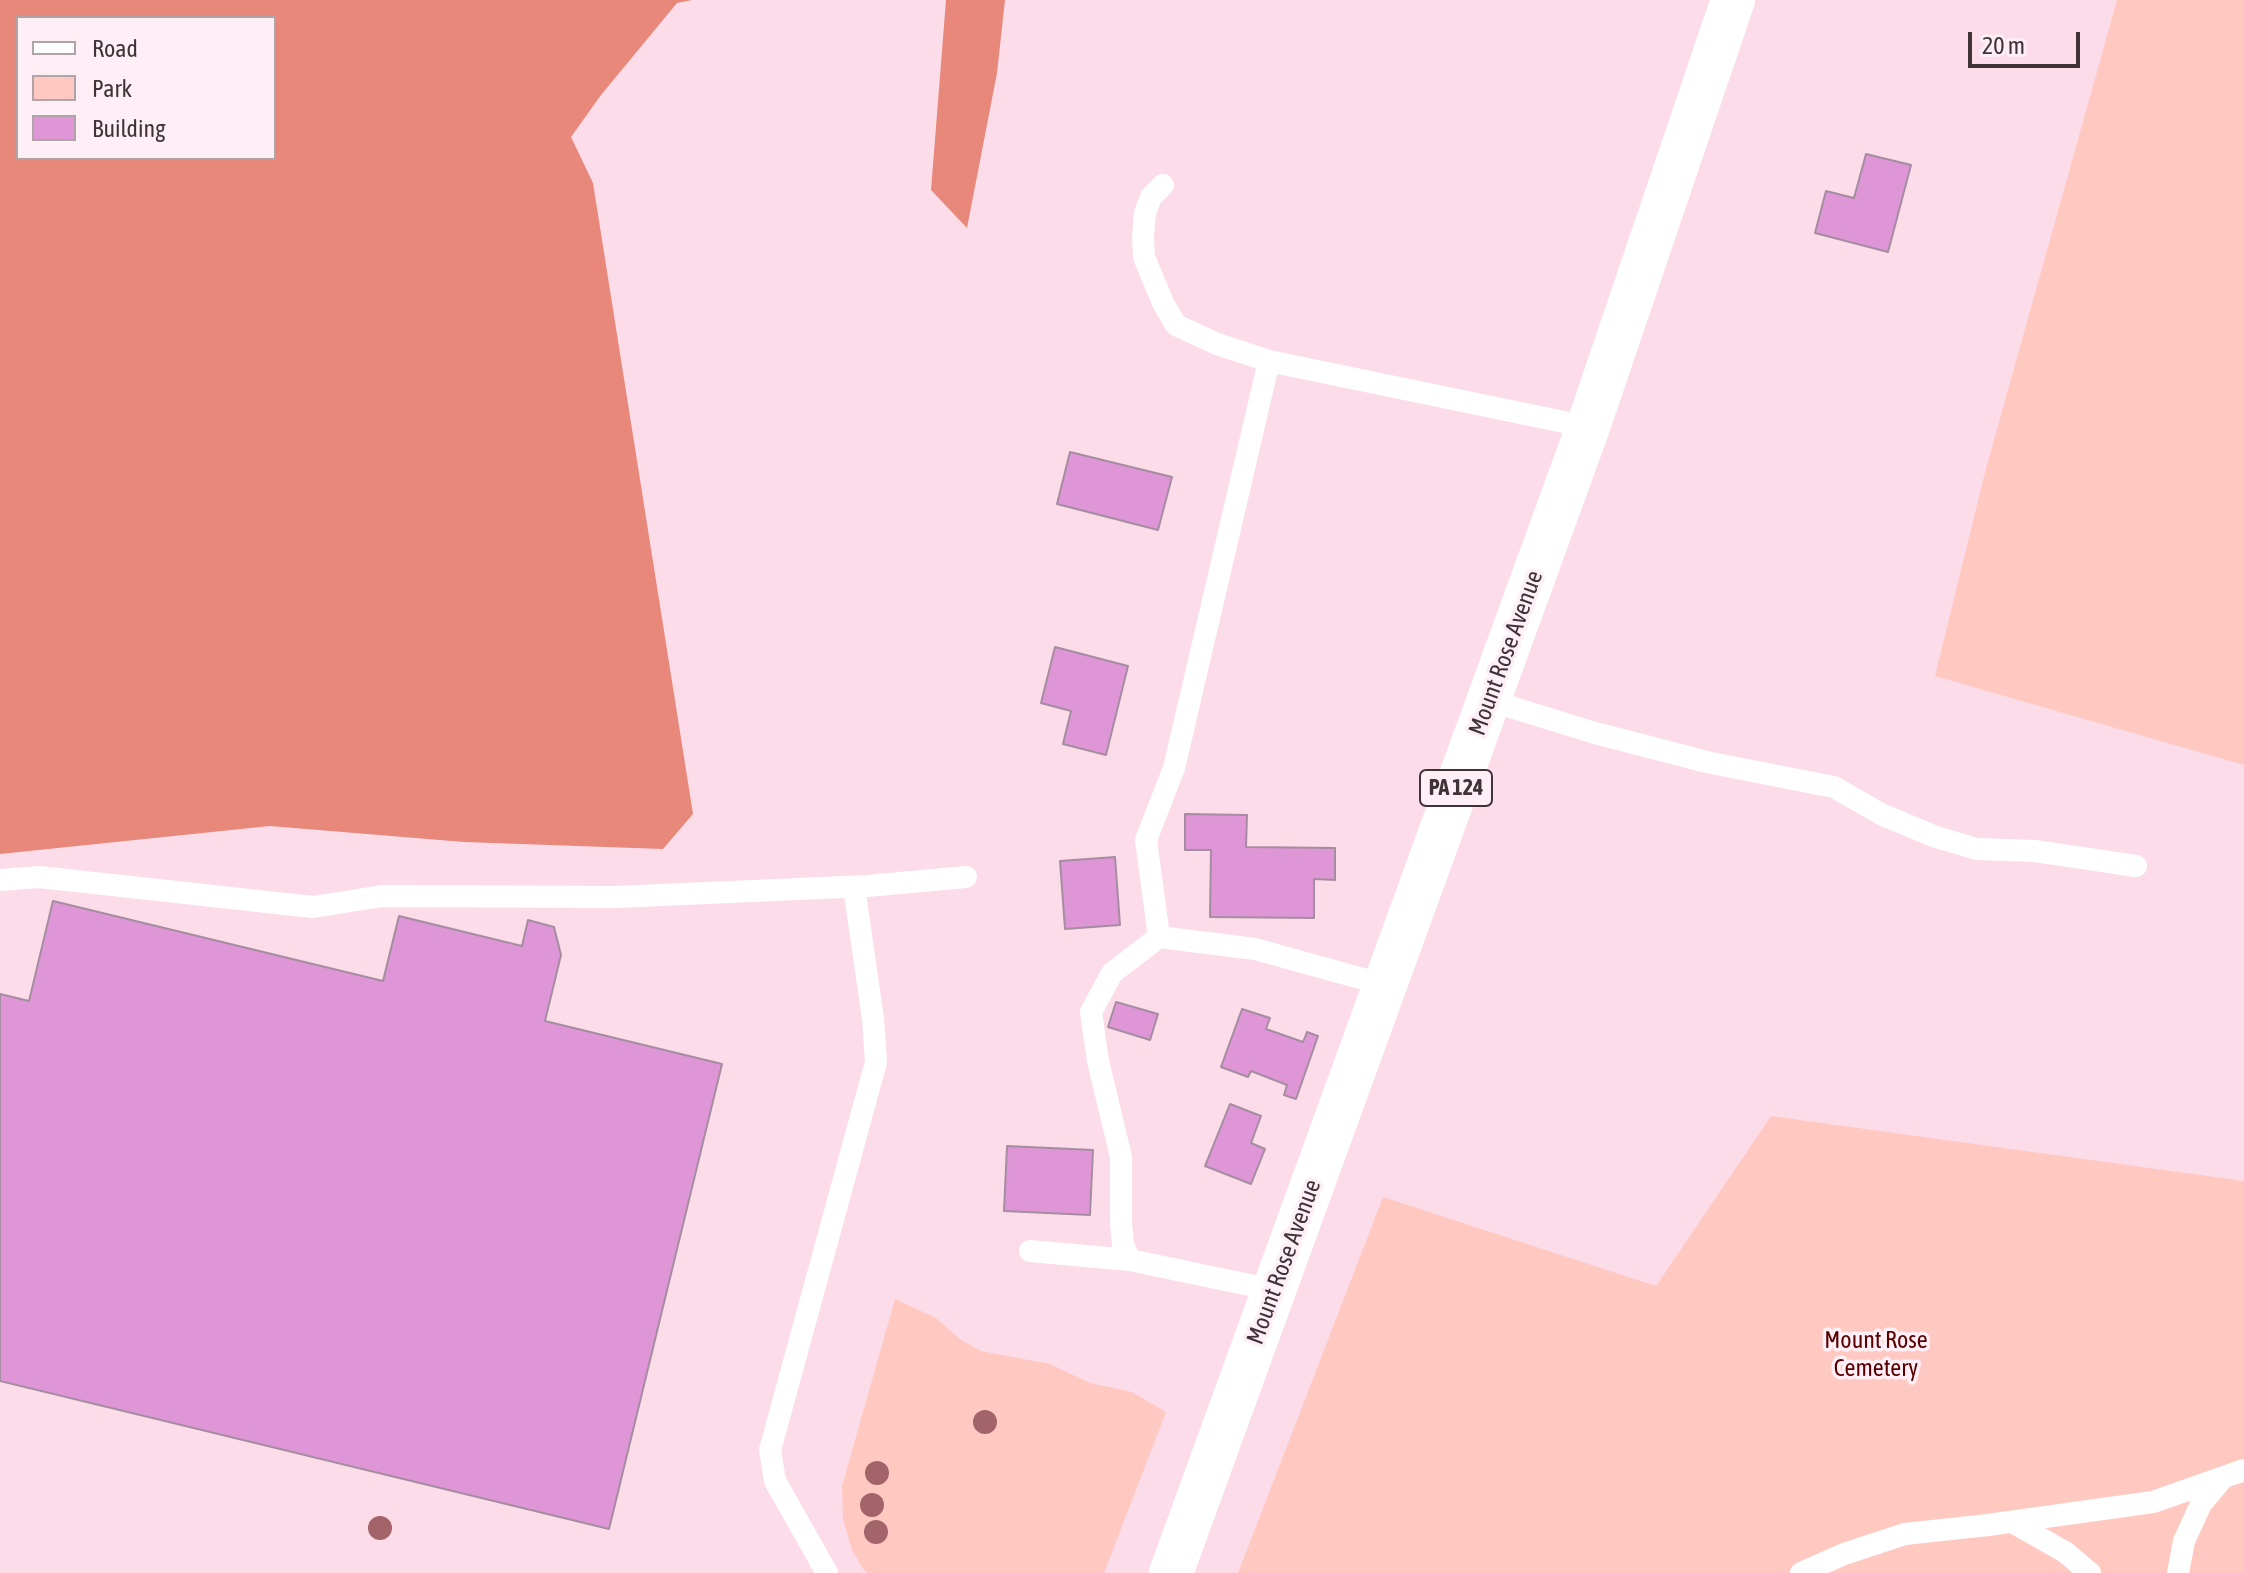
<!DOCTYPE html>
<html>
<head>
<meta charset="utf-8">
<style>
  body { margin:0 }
  #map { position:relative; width:2244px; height:1573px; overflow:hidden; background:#fddcea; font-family:"Asap Condensed",sans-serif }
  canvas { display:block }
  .legend { position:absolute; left:16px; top:16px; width:260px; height:144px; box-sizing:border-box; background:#fdeff5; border:2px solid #b1a4a9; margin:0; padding:10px 14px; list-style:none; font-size:24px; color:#3f3338 }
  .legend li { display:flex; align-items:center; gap:16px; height:40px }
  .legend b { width:40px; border:2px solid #b1a4a9 }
  .scale { position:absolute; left:1968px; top:32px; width:112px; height:36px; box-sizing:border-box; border:4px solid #3f3338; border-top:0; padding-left:10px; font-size:24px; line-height:28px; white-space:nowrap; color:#3f3338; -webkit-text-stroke:6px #fdeff5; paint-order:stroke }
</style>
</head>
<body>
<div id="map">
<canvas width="2244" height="1573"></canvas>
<ul class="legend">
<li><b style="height:10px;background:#fff"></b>Road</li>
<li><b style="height:22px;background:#ffc9c1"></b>Park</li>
<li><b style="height:22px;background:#df96d6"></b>Building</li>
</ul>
<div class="scale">20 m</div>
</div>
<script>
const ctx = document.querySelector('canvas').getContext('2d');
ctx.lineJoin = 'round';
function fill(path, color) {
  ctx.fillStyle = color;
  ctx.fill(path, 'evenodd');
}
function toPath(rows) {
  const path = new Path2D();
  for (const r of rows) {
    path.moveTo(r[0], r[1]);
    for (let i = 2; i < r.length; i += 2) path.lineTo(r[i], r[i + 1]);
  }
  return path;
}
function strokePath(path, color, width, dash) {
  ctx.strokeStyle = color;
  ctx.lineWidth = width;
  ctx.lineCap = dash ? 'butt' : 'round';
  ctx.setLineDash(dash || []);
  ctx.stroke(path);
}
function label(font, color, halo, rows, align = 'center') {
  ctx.font = font + ' "Asap Condensed",sans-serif';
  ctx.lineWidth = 7;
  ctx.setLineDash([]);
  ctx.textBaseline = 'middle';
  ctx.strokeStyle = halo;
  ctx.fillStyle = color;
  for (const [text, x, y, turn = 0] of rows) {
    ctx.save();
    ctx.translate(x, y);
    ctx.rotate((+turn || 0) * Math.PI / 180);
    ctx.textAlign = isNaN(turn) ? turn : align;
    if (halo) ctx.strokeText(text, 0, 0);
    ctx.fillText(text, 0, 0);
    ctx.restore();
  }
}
fill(toPath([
  [2117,0,2244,0,2244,765,1935,676,1985,472],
  [1771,1116,2244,1181,2244,1573,1238,1573,1383,1197,1656,1286],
  [895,1299,936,1318,961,1340,981,1351,1050,1364,1090,1383,1132,1392,1166,1412,1104,1573,868,1573,863,1569,852,1550,843,1519,842,1486]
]), '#ffc9c1');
fill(toPath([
  [0,0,692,0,677,3,601,95,571,137,593,183,693,814,663,849,464,842,270,826,0,854],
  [274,18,274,158,18,158,18,18],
  [946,0,1005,0,997,73,967,228,931,190]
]), '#e7887a');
const building = toPath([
  [1866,154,1911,165,1888,252,1815,233,1826,191,1854,198,1866,154],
  [1070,452,1172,477,1158,530,1057,504,1070,452],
  [1055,647,1128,666,1106,755,1063,744,1071,711,1041,703,1055,647],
  [1185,814,1247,815,1246,847,1335,848,1335,880,1314,879,1314,918,1210,917,1211,850,1185,850,1185,814],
  [1115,857,1120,925,1065,929,1060,861,1115,857],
  [53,901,383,981,399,916,522,946,528,920,554,927,561,955,545,1021,722,1064,609,1529,0,1381,0,994,29,1001,53,901],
  [1116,1002,1158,1014,1150,1040,1108,1027,1116,1002],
  [1242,1009,1270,1018,1266,1029,1303,1042,1307,1032,1318,1036,1296,1099,1284,1095,1287,1085,1251,1071,1248,1077,1221,1067,1242,1009],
  [1230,1104,1261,1116,1251,1143,1265,1149,1251,1184,1205,1166,1230,1104],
  [1007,1146,1093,1150,1090,1215,1004,1211,1007,1146]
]);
fill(building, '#df96d6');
strokePath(building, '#a58da1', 2);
strokePath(toPath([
  [1163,185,1151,197,1145,213,1143,236,1144,257,1163,303,1176,325,1217,344,1269,361],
  [1488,700,1595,733,1711,763,1834,787,1883,815,1936,837,1977,849,2035,851,2136,866],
  [0,880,39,877,313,907,382,896,616,897,867,886,966,877],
  [1159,937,1112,973,1091,1012,1098,1061,1121,1157,1121,1223,1123,1245,1130,1260,1273,1290],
  [1385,985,1255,949,1159,937,1146,840,1174,768,1269,361,1588,427],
  [1030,1251,1130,1260],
  [2012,1522,2065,1552,2090,1573],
  [827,1573,775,1481,770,1450,876,1062,873,1019,854,887],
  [1801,1573,1844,1554,1905,1534,1988,1525,2153,1502,2244,1470],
  [2178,1573,2184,1541,2201,1504,2222,1479]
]), '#fff', 22);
strokePath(toPath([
  [1171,1573,1588,427,1733,0]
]), '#fff', 44);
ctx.fillStyle = '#a26369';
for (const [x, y] of [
  [985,1422],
  [877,1473],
  [872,1505],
  [380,1528],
  [876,1532]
]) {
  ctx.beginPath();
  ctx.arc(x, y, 12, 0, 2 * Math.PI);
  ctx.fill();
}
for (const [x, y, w] of [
  [1456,788,72]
]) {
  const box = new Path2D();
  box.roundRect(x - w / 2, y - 18, w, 36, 6);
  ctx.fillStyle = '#fdeff5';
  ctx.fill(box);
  strokePath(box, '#3f3338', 2);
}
label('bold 22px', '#3f3338', null, [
  ["PA 124",1456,788]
]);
label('24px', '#3f3338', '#fdeff5', [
  ["Mount Rose Avenue",1506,653,-70],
  ["Mount Rose Avenue",1284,1262,-70]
]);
label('24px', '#580000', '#fdeff5', [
  ["Mount Rose",1876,1340],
  ["Cemetery",1876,1368]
]);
</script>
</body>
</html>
